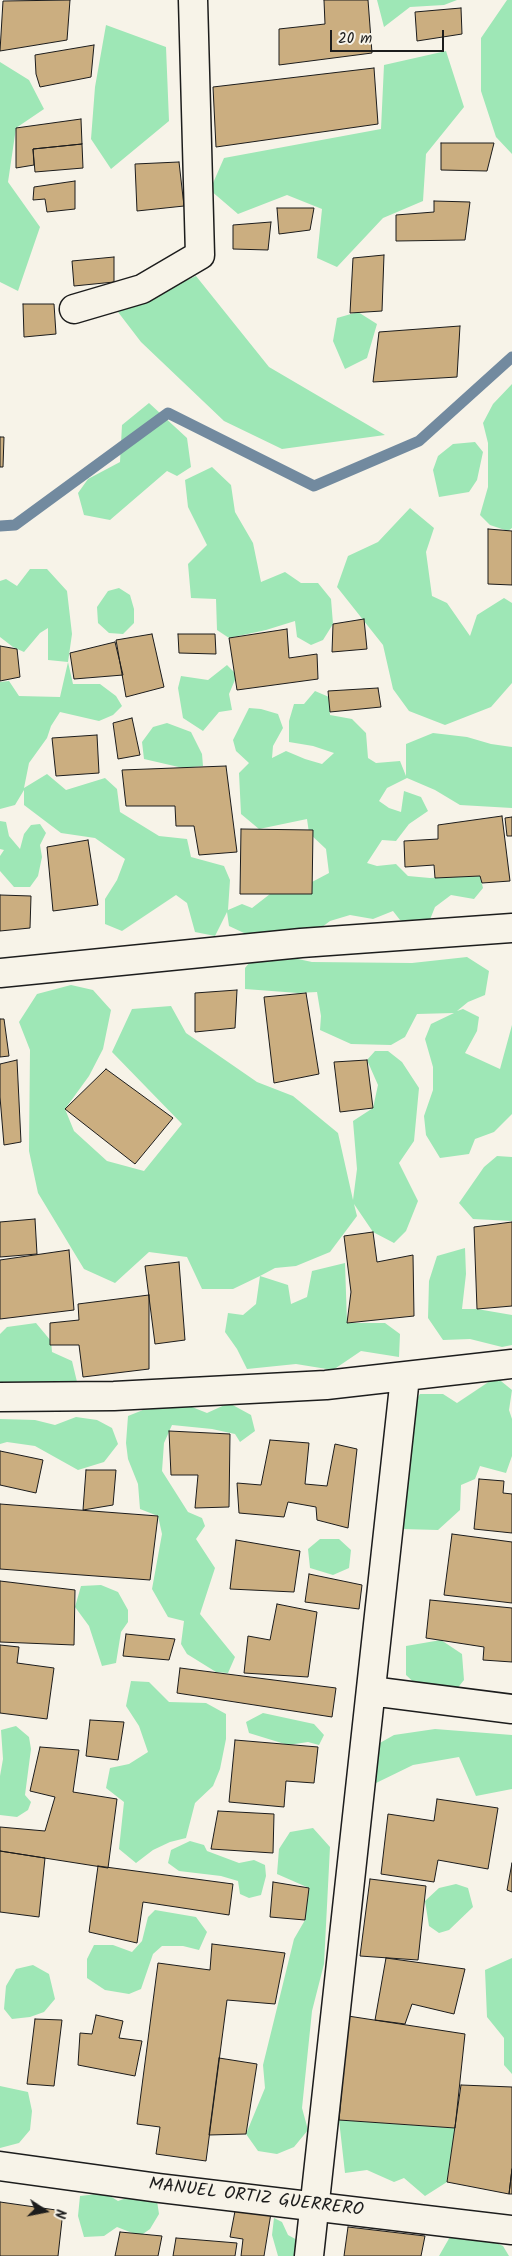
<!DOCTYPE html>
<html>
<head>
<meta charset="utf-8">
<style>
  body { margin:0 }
  #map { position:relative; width:512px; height:2256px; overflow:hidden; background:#f7f3e8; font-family:Kalam,sans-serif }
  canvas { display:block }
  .north { position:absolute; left:20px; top:2186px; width:50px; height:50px; -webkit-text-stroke:4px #f7f3e8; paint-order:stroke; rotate:101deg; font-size:14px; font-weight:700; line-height:20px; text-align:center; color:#1c1c1c }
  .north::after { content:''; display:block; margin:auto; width:18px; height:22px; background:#1c1c1c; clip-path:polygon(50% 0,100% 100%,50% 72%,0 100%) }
  .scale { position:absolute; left:330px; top:30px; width:114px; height:22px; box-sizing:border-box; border:2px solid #1c1c1c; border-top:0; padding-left:6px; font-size:15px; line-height:18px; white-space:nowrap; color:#1c1c1c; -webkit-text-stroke:4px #f7f3e8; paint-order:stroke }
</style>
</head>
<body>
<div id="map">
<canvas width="512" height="2256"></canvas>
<div class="north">N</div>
<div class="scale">20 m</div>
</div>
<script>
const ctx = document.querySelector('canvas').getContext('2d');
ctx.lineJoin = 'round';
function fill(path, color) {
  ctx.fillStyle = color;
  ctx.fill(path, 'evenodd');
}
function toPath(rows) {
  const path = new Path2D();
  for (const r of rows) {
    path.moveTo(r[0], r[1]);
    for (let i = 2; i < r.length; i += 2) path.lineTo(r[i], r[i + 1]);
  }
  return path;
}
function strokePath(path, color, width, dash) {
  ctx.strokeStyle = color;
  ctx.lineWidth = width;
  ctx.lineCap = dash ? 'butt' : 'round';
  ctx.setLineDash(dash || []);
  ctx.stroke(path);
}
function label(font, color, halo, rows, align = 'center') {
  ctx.font = font + ' Kalam,sans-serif';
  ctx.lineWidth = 4.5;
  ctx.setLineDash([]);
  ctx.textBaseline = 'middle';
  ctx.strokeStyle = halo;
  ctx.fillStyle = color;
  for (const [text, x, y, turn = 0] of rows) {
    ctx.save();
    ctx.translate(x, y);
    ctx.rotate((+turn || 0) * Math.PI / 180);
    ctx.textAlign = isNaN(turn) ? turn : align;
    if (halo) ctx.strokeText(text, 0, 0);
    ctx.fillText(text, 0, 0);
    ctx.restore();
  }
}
fill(toPath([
  [377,0,457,0,444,5,410,7,384,27],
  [507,0,512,0,512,154,496,137,481,91,481,38],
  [106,25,166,47,169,121,111,169,91,139,95,87],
  [446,51,464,107,426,154,423,201,383,218,337,267,317,258,322,209,287,195,238,214,210,190,224,158,381,129,384,65],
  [0,62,29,80,44,109,16,128,8,182,40,227,18,291,0,282],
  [196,276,269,367,385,435,282,449,224,421,141,342,118,312],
  [358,312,377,324,367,358,345,369,333,341,337,318],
  [512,384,512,528,508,531,490,525,480,515,488,487,488,443,483,423,493,404],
  [149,403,187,438,191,467,177,476,167,471,110,520,84,515,78,493,88,479,120,462,122,425],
  [475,442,483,452,477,480,469,492,439,497,433,470,438,456,453,444],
  [212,467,231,485,235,512,253,543,261,582,285,572,301,583,318,583,331,599,333,624,323,640,311,645,297,637,295,621,266,630,229,638,217,630,216,599,191,598,188,564,207,545,188,507,185,480],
  [410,508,434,528,426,552,432,596,447,603,470,636,477,615,504,598,512,603,512,683,491,707,445,725,409,711,393,689,383,645,337,587,348,556,378,542],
  [30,569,47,569,67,591,72,634,68,662,73,684,100,684,116,696,122,706,113,715,99,721,60,712,51,726,47,738,29,763,24,788,47,774,66,790,105,778,117,789,120,812,159,836,187,839,191,857,224,866,230,880,228,910,242,904,252,908,270,894,295,891,329,873,326,849,309,833,307,819,259,829,241,814,239,773,249,763,236,751,233,740,249,708,261,709,278,714,283,728,273,746,272,758,286,751,305,759,322,764,334,753,313,746,289,742,289,721,294,704,304,704,315,691,329,697,330,715,352,719,366,733,368,758,376,763,400,761,406,776,406,744,433,733,467,737,491,744,512,747,512,808,460,805,435,790,407,778,387,788,379,801,389,808,401,812,404,791,421,797,428,811,409,824,396,841,382,840,367,863,377,866,396,864,408,876,430,878,480,876,483,888,474,899,451,895,435,907,429,922,413,925,400,920,393,911,373,919,350,915,330,921,301,943,267,935,244,933,229,926,227,912,215,936,195,932,187,903,176,895,122,931,105,924,105,899,117,880,125,859,95,838,61,833,24,805,24,790,15,805,0,809,0,682,9,681,19,696,60,697,68,662,48,660,48,628,40,633,24,652,13,647,0,637,0,581,6,579,17,586],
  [119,588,130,595,134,609,134,623,123,634,109,633,98,623,97,607,108,591],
  [227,665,237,675,229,694,232,710,219,712,203,731,183,718,178,688,181,676,208,680],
  [167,723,191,732,202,754,203,766,183,768,144,759,142,742,153,727],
  [0,821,6,822,9,836,20,849,24,834,31,825,40,824,46,833,40,845,42,857,38,876,30,887,14,887,0,871,0,856,4,850,0,849],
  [284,956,312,962,412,963,467,957,489,971,485,995,468,1002,457,1011,463,1009,479,1017,477,1031,465,1053,500,1069,512,1025,512,1114,494,1132,475,1139,469,1154,440,1158,426,1135,424,1116,433,1090,433,1067,425,1039,431,1024,454,1013,417,1014,405,1037,391,1045,351,1044,320,1030,321,1016,317,992,298,993,245,989,245,968,253,958],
  [71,985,93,990,111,1010,103,1049,89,1076,65,1109,74,1131,107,1161,144,1171,182,1124,112,1052,132,1009,171,1006,186,1033,257,1082,293,1096,338,1133,353,1200,357,1169,353,1121,373,1108,378,1085,367,1060,375,1051,388,1051,402,1062,419,1088,414,1141,399,1163,418,1201,406,1231,394,1243,373,1232,354,1204,357,1216,330,1252,296,1266,275,1268,260,1276,288,1285,291,1304,307,1297,312,1271,345,1263,347,1323,385,1323,400,1334,399,1357,361,1351,333,1370,296,1364,247,1369,237,1349,225,1332,228,1313,243,1315,256,1304,260,1276,233,1289,202,1289,187,1257,149,1252,115,1283,84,1269,38,1193,29,1151,30,1050,19,1022,37,994],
  [497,1156,512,1157,512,1221,473,1219,459,1203,484,1167],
  [465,1248,466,1274,462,1309,477,1309,512,1315,512,1345,502,1347,470,1339,443,1340,428,1318,429,1281,437,1256],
  [36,1323,51,1341,52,1352,72,1361,78,1386,0,1389,0,1334,7,1327],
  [496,1377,512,1390,509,1410,512,1419,512,1456,506,1473,480,1466,475,1479,461,1485,460,1510,438,1530,402,1529,406,1416,420,1394,443,1394,457,1403],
  [229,1403,251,1415,255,1431,240,1442,235,1434,212,1429,172,1425,164,1443,162,1471,188,1512,202,1518,205,1526,196,1539,215,1568,200,1614,235,1657,228,1673,216,1672,187,1654,181,1644,184,1621,168,1617,152,1589,162,1534,158,1516,140,1509,138,1484,128,1459,126,1443,128,1416,148,1408,187,1405,207,1413],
  [76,1417,97,1420,112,1428,118,1444,104,1462,78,1470,35,1446,7,1442,0,1444,0,1419,35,1420,55,1425],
  [320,1539,339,1539,351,1550,349,1568,333,1575,310,1568,308,1549],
  [101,1585,118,1592,128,1610,128,1622,121,1632,116,1663,102,1666,89,1626,75,1607,81,1586],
  [441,1640,462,1654,464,1680,456,1690,421,1689,406,1675,406,1646],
  [131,1681,149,1682,169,1702,206,1703,226,1714,226,1739,220,1769,213,1786,195,1803,186,1838,170,1842,153,1850,136,1863,119,1849,124,1802,106,1788,110,1768,129,1764,148,1752,139,1726,126,1706],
  [263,1713,314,1724,324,1735,319,1745,308,1742,288,1745,249,1733,246,1722],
  [16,1726,29,1737,31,1749,25,1795,31,1802,28,1810,17,1817,0,1815,0,1776,3,1759,1,1730],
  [435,1729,512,1735,512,1789,476,1796,459,1757,413,1765,374,1784,371,1748,394,1735],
  [313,1828,330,1847,324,1964,312,2011,302,2108,308,2130,294,2147,277,2154,258,2151,246,2134,265,2088,263,2065,294,1939,305,1920,309,1888,277,1874,279,1849,290,1832],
  [190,1841,204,1845,207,1851,239,1863,254,1860,265,1865,266,1876,261,1895,249,1898,240,1894,238,1881,221,1876,179,1871,168,1863,171,1850],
  [456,1884,468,1888,473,1907,449,1930,439,1933,429,1926,425,1901,439,1888],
  [155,1910,196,1917,207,1932,199,1950,183,1946,162,1946,153,1954,141,1989,129,1994,105,1990,87,1978,87,1959,94,1945,113,1945,132,1952,142,1941,148,1917],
  [512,1958,512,2074,504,2065,504,2038,487,2017,485,1970],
  [33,1965,49,1974,55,1999,44,2012,30,2017,12,2019,4,2009,6,1986,16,1969],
  [0,2086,28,2092,32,2111,30,2130,19,2143,0,2148],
  [339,2120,455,2128,447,2182,425,2196,404,2178,394,2182,367,2170,345,2173],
  [105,2193,118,2201,135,2195,157,2201,159,2214,150,2229,140,2236,117,2227,104,2236,84,2237,78,2216,80,2196],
  [274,2218,282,2222,288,2235,299,2241,302,2256,278,2256,272,2235],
  [472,2232,503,2246,509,2256,439,2256,451,2235]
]), '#9ee7b6');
strokePath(toPath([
  [0,526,15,525,168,413,314,486,419,441,512,357]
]), '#728a9f', 11);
const building = toPath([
  [70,0,67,40,0,51,3,1,70,0],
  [324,0,368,0,372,53,279,65,279,29,325,24,324,0],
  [461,8,462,34,417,41,415,12,461,8],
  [94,45,91,77,40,87,36,74,35,55,94,45],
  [374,68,378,124,216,147,213,87,374,68],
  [81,119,82,144,33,149,34,165,16,168,16,128,81,119],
  [441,143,494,143,487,171,441,170,441,143],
  [82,144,83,168,35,172,33,149,82,144],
  [179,162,184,206,137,211,135,164,179,162],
  [75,181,75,209,47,212,45,199,33,200,34,187,75,181],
  [434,201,470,202,465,240,396,241,396,215,434,212,434,201],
  [277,208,314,208,310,230,279,234,277,208],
  [271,222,268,250,233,249,233,225,271,222],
  [384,255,382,311,350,313,353,258,384,255],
  [114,257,114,282,74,286,72,261,114,257],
  [23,304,54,304,56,334,24,337,23,304],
  [460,326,457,377,373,382,379,332,460,326],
  [0,437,4,437,3,467,0,467,0,437],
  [488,529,512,531,512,585,488,584,488,529],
  [364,619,367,649,332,652,333,624,364,619],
  [287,629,289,658,317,654,318,679,237,690,229,638,287,629],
  [152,634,164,687,126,697,116,640,152,634],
  [178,634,215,634,216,654,179,653,178,634],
  [115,642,123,675,74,679,70,653,115,642],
  [0,646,17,649,20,677,0,681,0,646],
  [378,688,381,707,330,712,328,691,378,688],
  [132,718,140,755,118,759,113,723,132,718],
  [97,735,99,773,56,776,52,738,97,735],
  [226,766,237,852,199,855,194,826,176,826,175,806,126,806,122,770,226,766],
  [502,816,510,881,482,883,480,876,435,878,434,865,405,867,404,841,438,839,438,825,502,816],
  [512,817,512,836,507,836,505,818,512,817],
  [241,829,313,830,312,894,240,894,241,829],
  [88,840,98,905,53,911,47,847,88,840],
  [0,895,31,896,30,928,0,931,0,895],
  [237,990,235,1028,195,1032,195,993,237,990],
  [306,993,319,1074,274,1083,264,997,306,993],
  [0,1019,4,1019,9,1056,0,1057,0,1019],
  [17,1060,21,1142,4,1145,0,1097,0,1064,17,1060],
  [367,1060,373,1108,340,1112,334,1062,367,1060],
  [106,1069,173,1118,135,1164,65,1109,106,1069],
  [35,1219,37,1254,0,1257,0,1222,35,1219],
  [512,1222,512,1306,477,1309,474,1227,512,1222],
  [373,1232,377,1262,413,1255,414,1316,347,1323,351,1292,344,1236,373,1232],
  [69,1250,74,1310,0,1319,0,1260,69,1250],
  [179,1262,185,1340,155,1344,145,1266,179,1262],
  [149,1295,149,1369,83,1377,79,1345,50,1345,50,1323,79,1320,78,1304,149,1295],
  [169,1431,230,1434,229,1507,195,1508,198,1475,171,1475,169,1431],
  [270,1440,309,1443,305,1484,327,1486,335,1444,357,1449,348,1528,317,1520,316,1507,288,1502,284,1517,239,1513,237,1483,261,1485,270,1440],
  [0,1451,43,1460,36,1493,0,1485,0,1451],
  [86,1470,116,1470,113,1505,83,1510,86,1470],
  [479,1479,504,1481,503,1493,512,1494,512,1533,474,1529,479,1479],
  [0,1504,158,1516,150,1580,0,1569,0,1504],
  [452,1534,512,1542,512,1603,444,1595,452,1534],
  [236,1540,300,1551,294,1592,230,1589,236,1540],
  [309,1574,362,1585,359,1609,305,1602,309,1574],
  [0,1581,75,1590,74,1645,0,1642,0,1581],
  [430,1600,512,1608,512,1662,483,1660,484,1647,426,1638,430,1600],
  [277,1604,317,1612,308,1677,244,1673,248,1636,270,1640,277,1604],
  [126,1634,175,1639,169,1660,123,1656,126,1634],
  [0,1645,19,1647,17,1663,54,1668,47,1719,0,1713,0,1645],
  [180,1668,336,1688,332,1717,177,1693,180,1668],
  [90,1720,124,1722,118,1760,86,1756,90,1720],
  [235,1740,318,1747,314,1783,286,1781,284,1807,229,1802,235,1740],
  [40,1747,79,1750,73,1792,117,1799,108,1868,0,1851,0,1827,45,1831,55,1797,30,1791,40,1747],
  [437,1799,498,1808,488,1869,438,1860,434,1882,381,1874,388,1814,434,1821,437,1799],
  [218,1811,274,1814,273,1853,211,1849,218,1811],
  [0,1851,45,1858,39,1917,0,1912,0,1851],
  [512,1863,512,1892,507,1890,512,1863],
  [98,1866,233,1884,229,1915,143,1902,137,1943,89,1932,98,1866],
  [370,1879,426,1886,418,1960,360,1956,370,1879],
  [273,1882,309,1888,305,1920,270,1917,273,1882],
  [212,1944,285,1953,275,2004,227,2000,206,2161,156,2154,160,2127,137,2124,158,1963,210,1970,212,1944],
  [386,1958,465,1969,454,2014,412,2004,405,2024,375,2020,386,1958],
  [96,2015,123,2021,119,2038,142,2041,135,2076,78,2065,80,2033,92,2034,96,2015],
  [348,2016,465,2034,455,2128,339,2120,348,2016],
  [35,2019,62,2020,54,2086,27,2084,35,2019],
  [219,2058,257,2064,246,2134,209,2135,219,2058],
  [461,2085,512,2087,512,2169,509,2194,447,2182,461,2085],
  [512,2169,512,2194,509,2194,512,2169],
  [0,2202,63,2211,58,2256,0,2256,0,2202],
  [236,2206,271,2213,264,2256,241,2256,243,2239,230,2237,236,2206],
  [348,2227,425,2236,421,2256,344,2256,348,2227],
  [120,2232,162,2236,158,2256,115,2256,120,2232],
  [176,2238,237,2243,235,2256,173,2256,176,2238]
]);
fill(building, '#cbae80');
strokePath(building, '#1c1c1c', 1);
const minor = toPath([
  [74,309,142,289,200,255,193,0],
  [0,973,301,943,512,928],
  [0,1397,114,1396,326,1385,512,1364],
  [371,1691,512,1709],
  [309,2256,405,1377]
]);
const tertiary = toPath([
  [0,2166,159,2188,512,2230]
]);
strokePath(minor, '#1c1c1c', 31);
strokePath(tertiary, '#1c1c1c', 31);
strokePath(minor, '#f7f3e8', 28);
strokePath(tertiary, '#f7f3e8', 28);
label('18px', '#1c1c1c', '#f7f3e8', [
  ["MANUEL ORTIZ GUERRERO",256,2199,7]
]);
</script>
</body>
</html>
